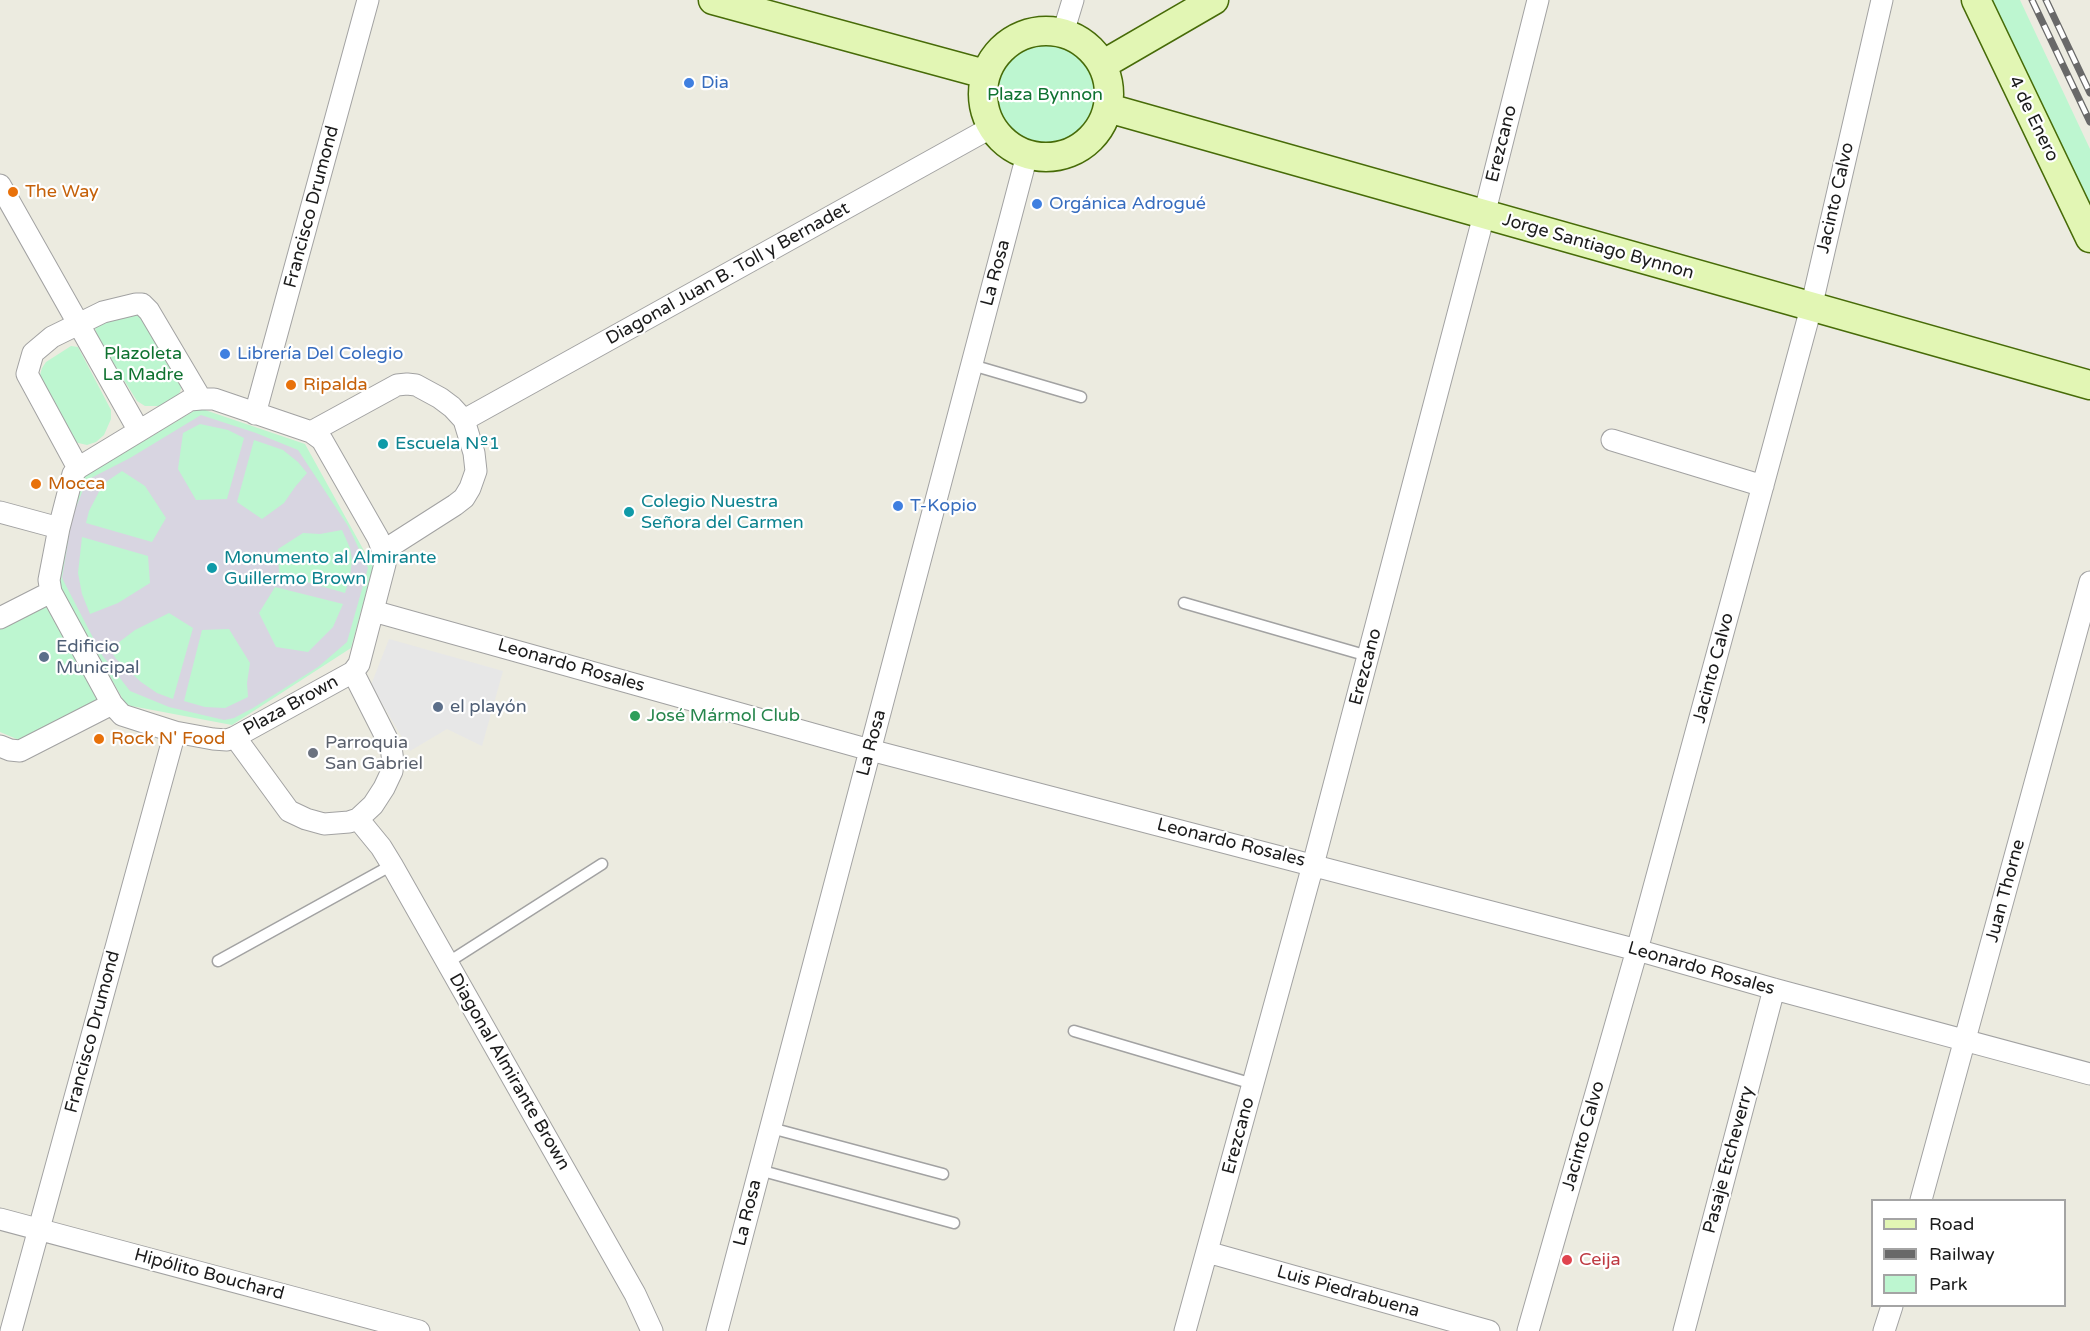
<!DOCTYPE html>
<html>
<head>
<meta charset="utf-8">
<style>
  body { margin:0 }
  #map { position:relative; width:2090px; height:1331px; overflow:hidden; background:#ecebe0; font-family:"Varela Round",sans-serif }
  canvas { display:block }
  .legend { position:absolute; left:1871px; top:1199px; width:195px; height:108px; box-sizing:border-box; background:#fff; border:2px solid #a4a4a4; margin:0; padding:8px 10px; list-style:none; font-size:18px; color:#1b1b1b }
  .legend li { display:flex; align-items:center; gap:12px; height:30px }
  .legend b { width:30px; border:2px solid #a4a4a4 }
</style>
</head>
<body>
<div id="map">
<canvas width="2090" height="1331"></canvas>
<ul class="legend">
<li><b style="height:8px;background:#e2f6b4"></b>Road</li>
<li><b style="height:8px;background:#696969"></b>Railway</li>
<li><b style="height:16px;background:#bdf6d0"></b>Park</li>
</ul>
</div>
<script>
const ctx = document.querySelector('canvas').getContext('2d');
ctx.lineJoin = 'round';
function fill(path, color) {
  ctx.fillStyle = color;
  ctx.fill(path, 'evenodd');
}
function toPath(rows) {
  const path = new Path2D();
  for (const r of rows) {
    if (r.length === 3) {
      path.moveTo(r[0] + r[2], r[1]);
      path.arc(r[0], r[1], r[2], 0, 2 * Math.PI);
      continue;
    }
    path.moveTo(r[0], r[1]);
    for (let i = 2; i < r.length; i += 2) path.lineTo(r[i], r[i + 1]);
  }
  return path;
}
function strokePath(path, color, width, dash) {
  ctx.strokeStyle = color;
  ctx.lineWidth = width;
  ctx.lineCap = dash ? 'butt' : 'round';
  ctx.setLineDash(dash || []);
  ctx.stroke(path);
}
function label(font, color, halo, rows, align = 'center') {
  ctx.font = font + ' "Varela Round",sans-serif';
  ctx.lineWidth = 4.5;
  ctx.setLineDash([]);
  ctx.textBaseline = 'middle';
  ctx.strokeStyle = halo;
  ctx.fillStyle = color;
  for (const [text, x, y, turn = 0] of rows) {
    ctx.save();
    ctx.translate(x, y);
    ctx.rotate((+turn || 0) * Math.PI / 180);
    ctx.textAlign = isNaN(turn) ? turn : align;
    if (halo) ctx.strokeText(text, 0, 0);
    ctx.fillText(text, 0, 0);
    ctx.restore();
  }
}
fill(toPath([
  [1990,0,2020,0,2090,149,2090,208],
  [1045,95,55],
  [134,314,143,316,182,385,180,392,172,402,161,406,145,406,137,401,99,340,95,329,100,321],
  [71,346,78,347,111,410,111,419,104,435,96,442,87,445,74,442,42,384,40,375,42,368,46,362],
  [199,408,305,444,373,567,351,648,232,725,126,705,56,580,81,478],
  [51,599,105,697,19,740,0,732,0,627]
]), '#bdf6d0');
fill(toPath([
  [389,639,503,671,482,746,447,729,410,751,371,685]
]), '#e7e7e7');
fill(toPath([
  [201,415,256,433,298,450,348,526,368,568,347,642,318,667,253,708,234,718,224,720,169,707,130,691,102,655,62,578,72,517,87,480,130,458],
  [200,424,228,430,244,438,227,499,196,500,178,469,183,433],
  [254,440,283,450,298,462,307,473,295,487,284,503,262,519,237,502],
  [122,471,145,486,166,518,152,542,86,523,89,511,103,484],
  [342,530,350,548,352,560,350,577,345,593,279,574,278,549,303,533,320,534],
  [82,537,148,556,150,583,118,603,90,614,82,594,78,573],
  [275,587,343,604,333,627,308,652,276,647,259,613],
  [169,613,193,628,173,699,157,693,141,682,116,659,110,649,135,630],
  [229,629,250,663,247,683,248,697,225,708,205,707,184,701,202,630]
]), '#d8d5e1');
const lane = toPath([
  [972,365,1081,397],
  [1184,603,1368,656],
  [218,961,392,865],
  [447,963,602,864],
  [1074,1031,1253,1084],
  [771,1128,943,1174],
  [759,1170,954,1223]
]);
const street = toPath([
  [1063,33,1073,0],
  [0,185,139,431],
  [201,399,214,399,311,432,322,440,378,538,383,551,385,564,359,664,353,672,235,737,227,740,213,739,175,732,122,715,112,704,51,592,49,580,59,528,73,474,78,468,190,400,201,399],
  [255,414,368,0],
  [464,420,992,127],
  [311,432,397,385,407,384,416,385,440,398,452,407,464,420,474,453,476,471,470,488,464,498,455,505,383,551],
  [1612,440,1763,486],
  [78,468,27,374,33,353,52,337,103,312,136,304,142,304,149,311,201,399],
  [0,512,59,528],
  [373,611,870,750,1637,950,1774,989,2090,1074],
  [0,618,51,592],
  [235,737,289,811,306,819,324,824,349,822,358,819,373,805,384,788,392,771,393,762,391,747,353,672],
  [0,746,10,750,20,751,112,704],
  [358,819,381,847,392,865,635,1294,652,1331],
  [1921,1200,2090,582],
  [0,1219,419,1331],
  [1207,1252,1489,1331],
  [11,1331,175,732],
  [717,1331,1027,155],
  [1185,1331,1313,865,1484,215,1538,0],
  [1528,1331,1637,950,1811,308,1882,0],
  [1684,1331,1774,989],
  [1884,1331,1892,1306]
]);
const secondary = toPath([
  [713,0,985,74],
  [1976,0,2090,238],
  [1046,94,63],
  [1102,65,1214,0],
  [1108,108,2090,385]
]);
strokePath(lane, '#a2a2a2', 13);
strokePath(street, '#a2a2a2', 23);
strokePath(secondary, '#476b08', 31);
strokePath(lane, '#fff', 10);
strokePath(street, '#fff', 21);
strokePath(secondary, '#e2f6b4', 28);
const rail = toPath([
  [2032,0,2090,122],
  [2046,0,2090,93]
]);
strokePath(rail, '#696969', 7);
strokePath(rail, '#fff', 4.5, [14]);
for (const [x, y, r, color] of [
  [689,83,6,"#3f7fe0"],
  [13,192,6,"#e8710a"],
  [1037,204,6,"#3f7fe0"],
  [225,354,6,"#3f7fe0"],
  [291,385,6,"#e8710a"],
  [383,444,6,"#0f9aa8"],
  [36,484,6,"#e8710a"],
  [898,506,6,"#3f7fe0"],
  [629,512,6,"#0f9aa8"],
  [212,568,6,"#0f9aa8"],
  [44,657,6,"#5c6f8a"],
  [438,707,6,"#5c6f8a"],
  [635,716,6,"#2e9e5b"],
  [99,739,6,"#e8710a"],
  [313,753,6,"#6b7280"],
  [1567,1260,6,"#e0444e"]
]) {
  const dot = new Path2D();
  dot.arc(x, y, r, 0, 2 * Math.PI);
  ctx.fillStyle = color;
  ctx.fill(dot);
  strokePath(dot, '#fff', 2);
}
label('18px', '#366cbe', '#fff', [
  ["Dia",701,83],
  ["Orgánica Adrogué",1049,204],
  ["Librería Del Colegio",237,354],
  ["T-Kopio",910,506]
], 'left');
label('18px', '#0f7230', '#fff', [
  ["Plaza Bynnon",1045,95],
  ["Plazoleta",143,354],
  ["La Madre",143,375]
]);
label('18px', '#1b1b1b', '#fff', [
  ["4 de Enero",2033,119,64],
  ["Erezcano",1502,144,-76],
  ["Jacinto Calvo",1836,198,-77],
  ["Francisco Drumond",312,207,-75],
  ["Jorge Santiago Bynnon",1598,247,16],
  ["La Rosa",996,273,-75],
  ["Diagonal Juan B. Toll y Bernadet",728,274,-29],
  ["Leonardo Rosales",571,666,16],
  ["Erezcano",1366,667,-75],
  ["Jacinto Calvo",1714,668,-75],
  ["Plaza Brown",291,706,-29],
  ["La Rosa",872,743,-75],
  ["Leonardo Rosales",1231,843,14],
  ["Juan Thorne",2006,891,-75],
  ["Leonardo Rosales",1701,969,16],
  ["Francisco Drumond",93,1032,-75],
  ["Diagonal Almirante Brown",509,1072,60],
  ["Erezcano",1239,1136,-75],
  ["Jacinto Calvo",1584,1136,-74],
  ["Pasaje Etcheverry",1729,1160,-75],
  ["La Rosa",748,1213,-76],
  ["Hipólito Bouchard",209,1275,15],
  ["Luis Piedrabuena",1348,1292,16]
]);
label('18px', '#c56008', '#fff', [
  ["The Way",25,192],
  ["Ripalda",303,385],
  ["Mocca",48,484],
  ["Rock N' Food",111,739]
], 'left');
label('18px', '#0d838f', '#fff', [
  ["Escuela Nº1",395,444],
  ["Colegio Nuestra",641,502],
  ["Señora del Carmen",641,523],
  ["Monumento al Almirante",224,558],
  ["Guillermo Brown",224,579]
], 'left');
label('18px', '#4e5e75', '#fff', [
  ["Edificio",56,647],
  ["Municipal",56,668],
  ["el playón",450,707]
], 'left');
label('18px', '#27864d', '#fff', [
  ["José Mármol Club",647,716]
], 'left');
label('18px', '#5b616d', '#fff', [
  ["Parroquia",325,743],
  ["San Gabriel",325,764]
], 'left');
label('18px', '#be3a42', '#fff', [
  ["Ceija",1579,1260]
], 'left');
</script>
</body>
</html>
